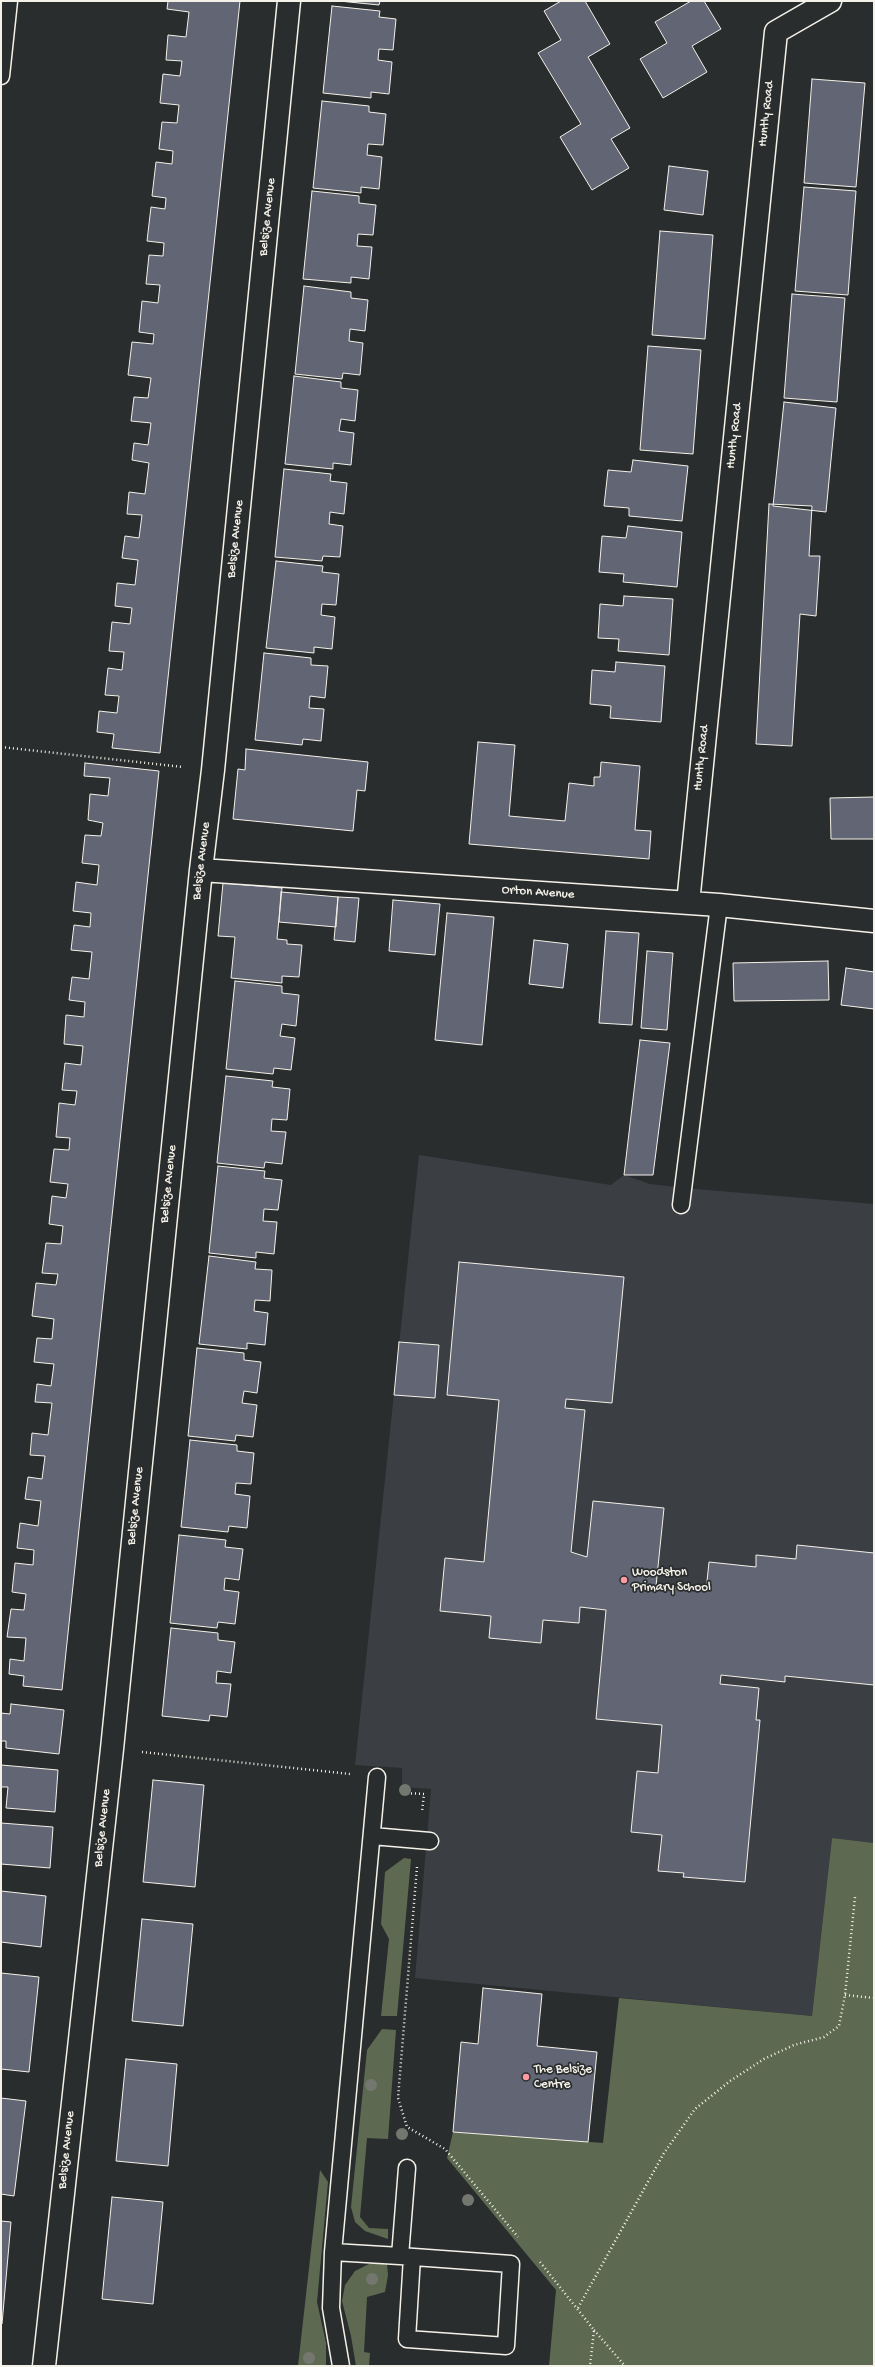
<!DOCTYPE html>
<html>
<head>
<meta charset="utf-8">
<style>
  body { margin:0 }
  #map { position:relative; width:875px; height:2367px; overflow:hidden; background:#2a2d2e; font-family:"Gochi Hand",sans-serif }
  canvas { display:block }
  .frame { position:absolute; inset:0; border:2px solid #f4f1e8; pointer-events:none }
</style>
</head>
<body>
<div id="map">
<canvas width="875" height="2367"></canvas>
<div class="frame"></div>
</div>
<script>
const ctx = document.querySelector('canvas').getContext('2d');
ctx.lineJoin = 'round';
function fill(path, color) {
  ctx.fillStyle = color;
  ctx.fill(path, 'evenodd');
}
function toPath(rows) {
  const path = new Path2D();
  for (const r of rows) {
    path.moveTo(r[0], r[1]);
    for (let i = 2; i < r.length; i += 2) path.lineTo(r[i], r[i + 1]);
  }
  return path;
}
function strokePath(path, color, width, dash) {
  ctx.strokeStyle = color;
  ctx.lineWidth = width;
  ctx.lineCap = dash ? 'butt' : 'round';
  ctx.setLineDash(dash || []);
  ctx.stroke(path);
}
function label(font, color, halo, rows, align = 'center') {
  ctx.font = font + ' "Gochi Hand",sans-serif';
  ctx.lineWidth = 3.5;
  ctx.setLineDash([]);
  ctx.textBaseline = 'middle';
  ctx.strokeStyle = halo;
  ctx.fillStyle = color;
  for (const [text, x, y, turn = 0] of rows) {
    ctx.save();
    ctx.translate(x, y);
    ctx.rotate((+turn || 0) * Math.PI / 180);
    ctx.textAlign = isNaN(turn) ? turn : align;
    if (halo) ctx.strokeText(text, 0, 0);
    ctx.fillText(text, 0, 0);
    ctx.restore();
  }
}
fill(toPath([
  [419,1155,611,1185,624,1175,650,1184,684,1188,874,1204,874,1843,832,1838,812,2016,415,1978,431,1789,402,1787,402,1768,355,1765]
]), '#3b3e43');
fill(toPath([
  [832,1838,874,1843,874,2366,549,2366,556,2290,447,2158,453,2132,603,2143,619,1998,812,2016],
  [404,1858,411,1859,397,2016,381,2016,389,1939,381,1924,385,1872],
  [382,2029,396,2030,388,2139,367,2138,360,2217,369,2228,388,2229,388,2239,365,2231,355,2222,351,2207,367,2050],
  [320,2170,328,2182,317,2302,326,2343,326,2366,298,2366],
  [371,2263,387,2264,388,2275,385,2292,367,2297,364,2352,370,2353,369,2366,356,2366,351,2336,342,2301,345,2285,355,2271]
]), '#5d6a51');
const building = toPath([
  [168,1,240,1,160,753,112,748,114,734,97,732,99,711,117,713,119,696,105,695,108,668,122,670,124,652,109,651,112,622,130,624,132,608,115,606,117,583,135,585,138,560,122,558,125,536,139,538,142,515,127,514,129,492,145,494,149,463,132,460,134,443,148,445,151,423,131,421,134,397,148,398,151,378,128,375,132,342,153,344,154,334,139,332,142,301,158,303,160,285,146,284,149,255,163,256,164,243,147,241,151,207,165,209,166,198,152,196,156,162,172,164,173,151,159,149,162,122,177,123,179,105,160,103,163,74,180,76,182,61,166,60,168,35,186,37,189,12,167,9,168,1],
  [339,1,380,1,379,5,339,1],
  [561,1,585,1,610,44,588,57,630,128,611,139,629,168,592,190,560,137,581,124,538,53,561,40,544,11,561,1],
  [691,1,704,1,721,29,692,46,707,72,663,98,640,59,667,43,655,22,691,1],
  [332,6,380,11,379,17,396,19,393,50,379,49,378,60,392,62,389,94,371,92,371,98,323,93,332,6],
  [812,79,865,83,856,187,804,183,812,79],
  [322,101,369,106,369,112,386,114,383,145,368,144,367,155,382,157,379,189,361,187,361,193,313,188,322,101],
  [669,166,708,171,703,215,664,210,669,166],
  [804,187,856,191,848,295,795,291,804,187],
  [312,191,359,196,359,203,376,205,373,235,358,234,357,246,372,247,369,279,351,277,351,283,303,279,312,191],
  [660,231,713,235,705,339,652,335,660,231],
  [304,286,351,292,351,298,368,300,365,331,350,329,349,341,363,343,360,375,343,373,342,379,295,374,304,286],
  [792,294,845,298,837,402,784,398,792,294],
  [648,346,701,350,693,454,640,450,648,346],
  [294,376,341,382,341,388,358,390,355,421,341,419,339,431,354,433,351,465,333,463,333,469,285,464,294,376],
  [784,402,836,408,826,512,773,506,784,402],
  [633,460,688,466,682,521,629,516,629,508,604,506,608,470,631,472,633,460],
  [284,469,331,474,330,481,347,483,344,514,330,512,329,524,343,526,340,557,323,556,322,561,275,557,284,469],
  [769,504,812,506,809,556,820,556,816,616,800,614,792,746,756,744,769,504],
  [628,526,682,532,677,587,623,582,624,574,599,572,602,536,626,538,628,526],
  [276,561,323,566,322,572,339,574,336,605,322,604,321,615,335,617,332,649,314,647,314,653,266,648,276,561],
  [624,596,673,599,669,655,618,651,619,639,598,638,600,604,623,606,624,596],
  [264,653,311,658,311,665,328,666,325,698,310,696,309,708,324,709,321,741,303,739,302,745,255,740,264,653],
  [616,662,665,666,661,722,610,718,611,706,590,704,592,670,615,672,616,662],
  [478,742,515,745,509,816,565,821,569,783,594,786,594,777,600,777,601,762,640,766,635,830,651,831,649,859,469,844,478,742],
  [246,749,368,762,365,791,357,790,353,831,233,819,238,769,245,770,246,749],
  [85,763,159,771,62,1690,23,1686,24,1676,9,1674,10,1659,24,1661,26,1638,7,1637,11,1609,24,1610,26,1594,12,1592,15,1563,33,1565,34,1550,17,1548,20,1523,38,1526,41,1501,25,1499,28,1477,42,1479,45,1456,30,1455,32,1433,48,1435,52,1403,35,1402,37,1384,51,1386,54,1364,34,1362,37,1338,52,1339,54,1319,32,1316,36,1283,56,1285,58,1274,42,1273,46,1243,61,1244,63,1226,49,1224,52,1196,66,1198,68,1184,50,1182,54,1149,69,1150,70,1138,56,1137,59,1103,75,1105,77,1091,62,1090,65,1063,81,1065,83,1046,64,1044,66,1015,84,1017,85,1002,69,1000,72,977,89,979,92,952,71,950,74,925,90,927,91,913,73,911,76,882,97,885,99,865,82,863,85,835,101,836,103,823,88,820,90,794,108,796,110,778,84,776,85,763],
  [874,797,874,839,831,839,830,798,874,797],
  [223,883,282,888,277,939,287,940,287,944,302,945,299,977,282,976,282,983,231,978,235,937,218,936,223,883],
  [281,892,338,897,336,927,279,922,281,892],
  [338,897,359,898,355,942,334,940,338,897],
  [393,900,440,904,435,955,389,951,393,900],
  [447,913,494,917,482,1045,435,1040,447,913],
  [606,931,639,933,632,1025,599,1023,606,931],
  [534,940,568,944,563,988,529,984,534,940],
  [647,951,673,953,667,1030,641,1028,647,951],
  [828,961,829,1000,734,1001,733,963,828,961],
  [846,968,874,972,874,1009,841,1005,846,968],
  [235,981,282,986,282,993,299,995,296,1026,282,1024,280,1036,295,1038,291,1070,274,1068,273,1074,226,1069,235,981],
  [640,1040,670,1043,653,1175,624,1175,640,1040],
  [226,1076,273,1081,272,1087,290,1089,287,1120,272,1119,271,1131,286,1132,282,1164,265,1162,264,1168,217,1163,226,1076],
  [218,1166,265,1171,264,1178,282,1180,278,1210,264,1209,263,1221,277,1222,274,1254,256,1252,256,1258,209,1253,218,1166],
  [209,1256,256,1262,255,1269,272,1270,270,1301,255,1300,254,1311,268,1313,265,1345,247,1343,247,1349,199,1344,209,1256],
  [459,1262,624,1277,612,1403,566,1399,565,1408,585,1410,571,1552,587,1557,593,1501,664,1508,656,1586,706,1591,709,1562,756,1567,756,1555,796,1559,797,1545,874,1553,874,1685,785,1676,785,1682,721,1675,720,1684,759,1688,756,1720,760,1720,745,1882,683,1877,684,1873,658,1871,662,1835,631,1832,637,1771,658,1773,662,1725,596,1719,606,1610,580,1607,579,1623,543,1620,541,1643,489,1638,491,1616,440,1611,445,1558,484,1562,499,1400,447,1395,459,1262],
  [399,1342,439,1345,435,1398,394,1395,399,1342],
  [197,1348,244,1353,244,1360,261,1362,257,1393,244,1391,242,1403,257,1405,253,1437,236,1435,235,1441,188,1436,197,1348],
  [190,1440,237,1445,237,1451,254,1453,251,1484,236,1483,235,1494,250,1496,247,1528,229,1526,228,1532,181,1527,190,1440],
  [179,1535,226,1540,225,1547,243,1549,239,1580,225,1578,224,1590,239,1592,235,1624,218,1622,217,1628,170,1623,179,1535],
  [171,1628,218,1633,218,1640,235,1642,231,1673,217,1671,216,1683,231,1684,227,1717,210,1715,209,1721,162,1716,171,1628],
  [11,1704,64,1710,59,1754,6,1748,6,1741,1,1741,1,1713,10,1714,11,1704],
  [1,1765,58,1770,55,1812,6,1808,8,1787,1,1787,1,1765],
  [153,1780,204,1785,195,1887,143,1882,153,1780],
  [1,1823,53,1827,50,1868,1,1864,1,1823],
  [1,1891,46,1896,41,1947,1,1942,1,1891],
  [142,1919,193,1924,183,2026,132,2021,142,1919],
  [1,1973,39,1977,29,2072,1,2069,1,1973],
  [483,1988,542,1994,537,2046,597,2052,588,2142,453,2132,461,2042,478,2044,483,1988],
  [126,2059,177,2064,168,2166,116,2161,126,2059],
  [1,2098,26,2101,14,2196,1,2194,1,2098],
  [112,2197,163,2202,153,2304,102,2299,112,2197],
  [1,2221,11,2222,2,2324,1,2324,1,2221]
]);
fill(building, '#626674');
strokePath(building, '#f4f1e8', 1);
const service = toPath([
  [1,76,9,1],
  [681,1205,719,905],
  [372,1836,430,1841],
  [333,2252,400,2256,511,2264,506,2346,407,2339,412,2257],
  [400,2256,407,2168],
  [341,2366,331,2308,333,2252,377,1777]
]);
const minor = toPath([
  [201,870,719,905,874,921],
  [688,903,776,32,830,1],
  [44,2366,112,1749,201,870,213,770,289,1]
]);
strokePath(service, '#f4f1e8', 19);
strokePath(minor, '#f4f1e8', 25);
strokePath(toPath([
  [1,747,183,767],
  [142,1752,350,1774],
  [403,1793,424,1794,422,1812],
  [417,1867,398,2098,407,2127,445,2149,518,2237],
  [845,1995,874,1998],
  [540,2262,594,2330,590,2366],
  [578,2308,664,2153,695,2109,730,2081,764,2059,794,2045,824,2037,839,2026,845,1995,855,1897],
  [594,2330,625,2366]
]), '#f4f1e8', 2.5, [1, 3]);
strokePath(service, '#2a2d2e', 16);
strokePath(minor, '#2a2d2e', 22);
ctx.fillStyle = '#74776f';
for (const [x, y] of [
  [405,1790],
  [371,2085],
  [402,2134],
  [468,2200],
  [372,2279],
  [309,2358]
]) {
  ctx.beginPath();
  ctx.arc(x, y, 6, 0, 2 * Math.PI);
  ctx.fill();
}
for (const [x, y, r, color] of [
  [624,1580,4,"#ff9aa2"],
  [526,2077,4,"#ff9aa2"]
]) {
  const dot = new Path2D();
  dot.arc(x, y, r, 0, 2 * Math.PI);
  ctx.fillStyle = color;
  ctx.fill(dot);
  strokePath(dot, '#2a2d2e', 1.5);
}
label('13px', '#f4f1e8', '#2a2d2e', [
  ["Huntly Road",767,114,-84],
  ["Belsize Avenue",268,217,-84],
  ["Huntly Road",735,436,-84],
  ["Belsize Avenue",236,539,-84],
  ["Huntly Road",702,758,-84],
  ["Belsize Avenue",202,861,-83],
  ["Orton Avenue",538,893,4],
  ["Belsize Avenue",169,1184,-84],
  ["Belsize Avenue",136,1506,-84],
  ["Belsize Avenue",103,1828,-84],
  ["Belsize Avenue",67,2150,-84]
]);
label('13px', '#f4f1e8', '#2a2d2e', [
  ["Woodston",632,1573],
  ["Primary School",632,1588],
  ["The Belsize",534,2070],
  ["Centre",534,2085]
], 'left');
</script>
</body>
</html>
